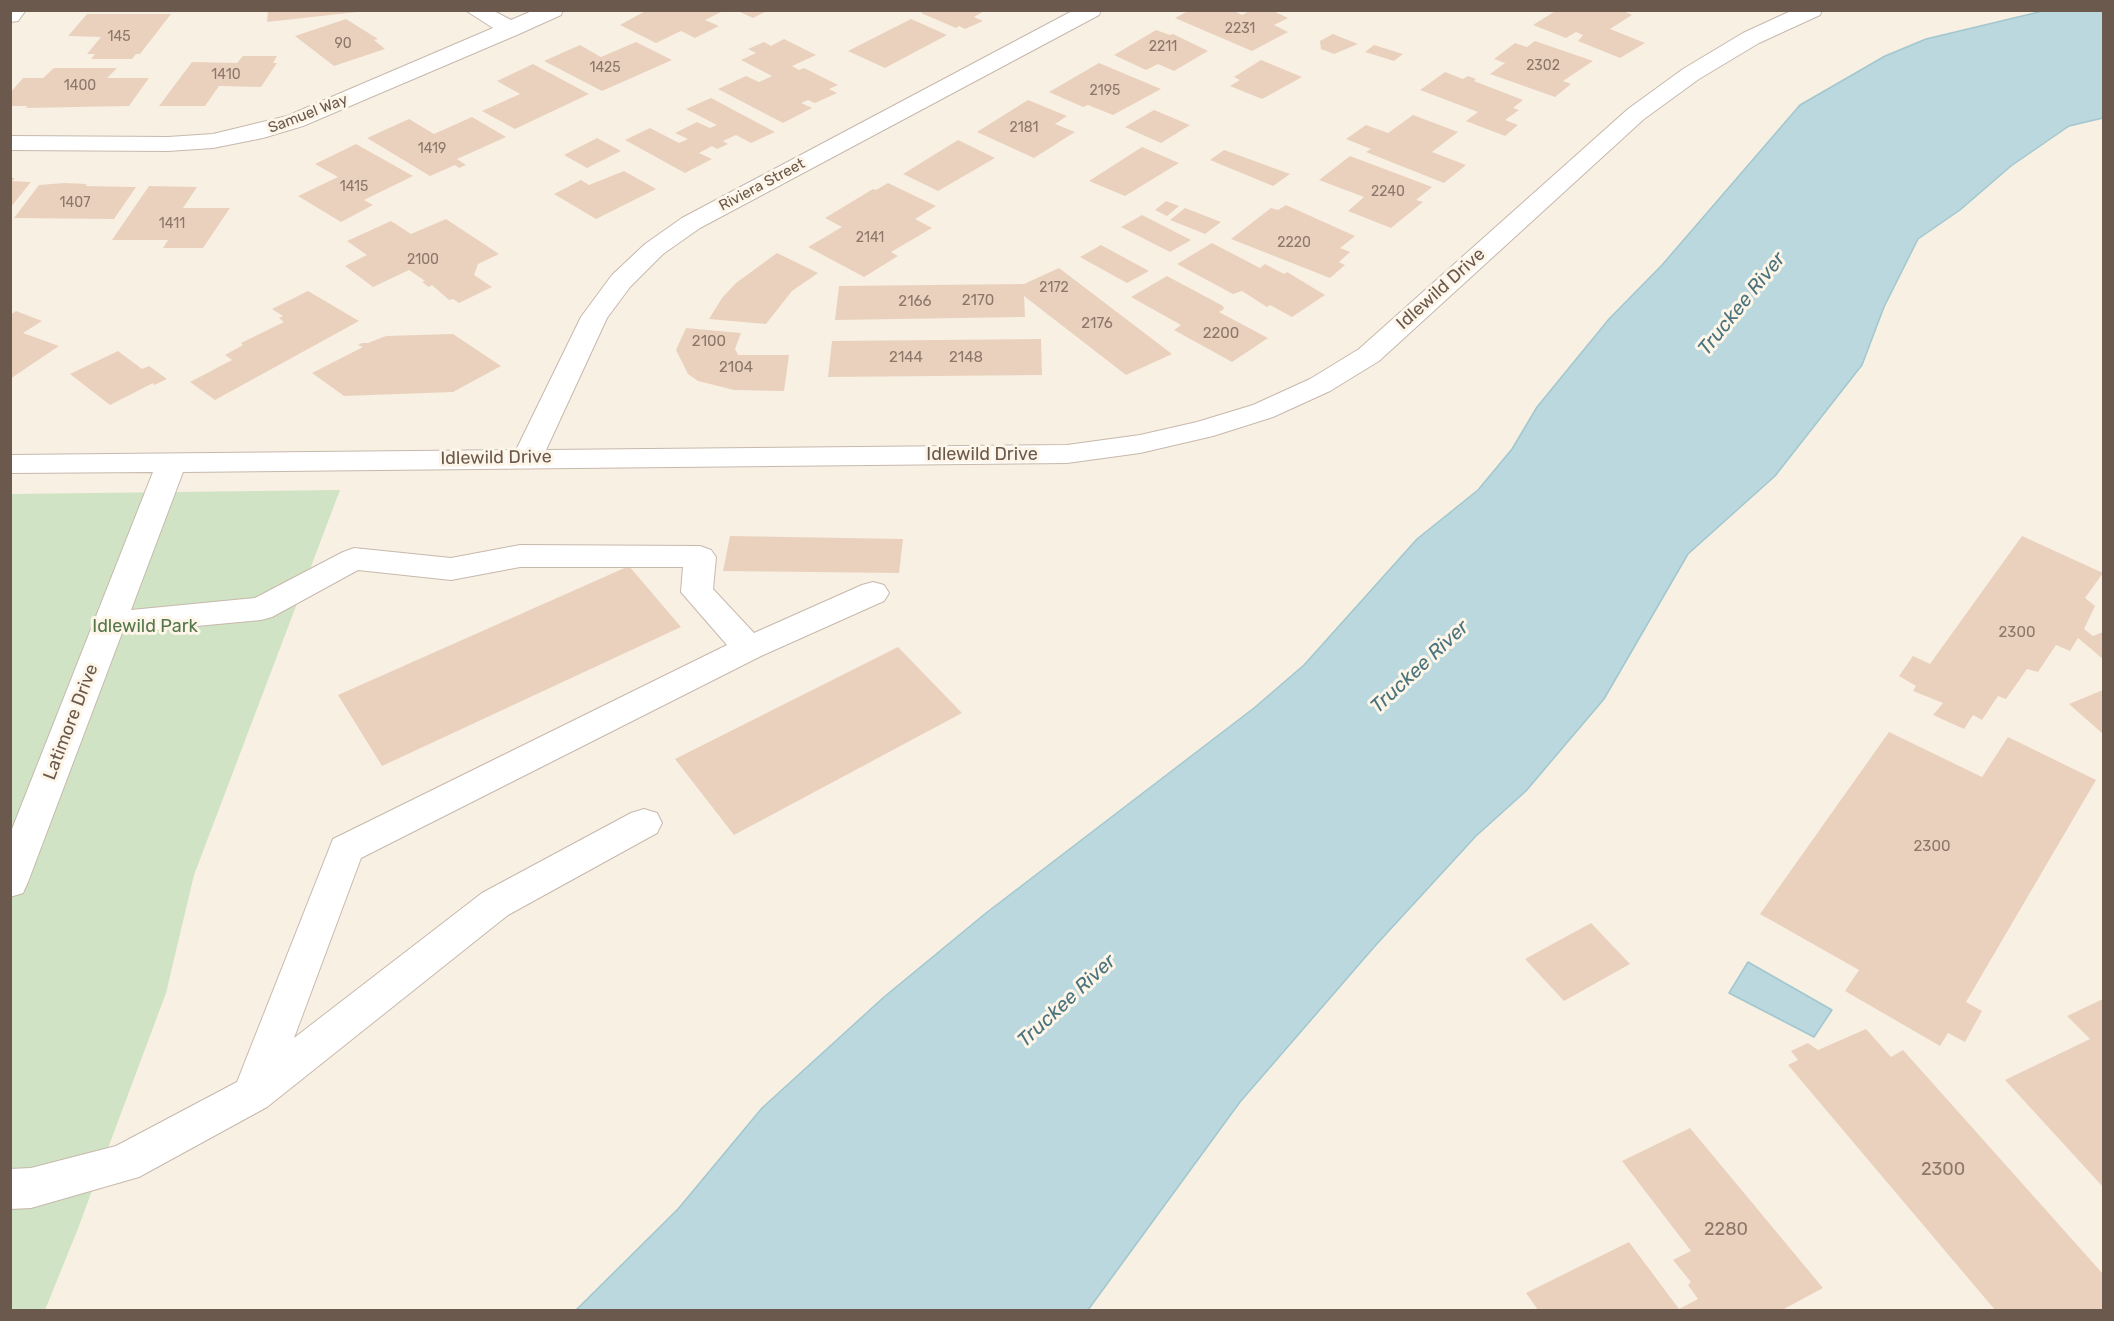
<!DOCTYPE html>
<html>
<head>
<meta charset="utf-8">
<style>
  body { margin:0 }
  #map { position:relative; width:2114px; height:1321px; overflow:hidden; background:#f8f0e3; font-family:Rubik,sans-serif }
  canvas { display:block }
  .frame { position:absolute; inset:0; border:12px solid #6c594d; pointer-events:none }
</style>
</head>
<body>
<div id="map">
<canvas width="2114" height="1321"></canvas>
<div class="frame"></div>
</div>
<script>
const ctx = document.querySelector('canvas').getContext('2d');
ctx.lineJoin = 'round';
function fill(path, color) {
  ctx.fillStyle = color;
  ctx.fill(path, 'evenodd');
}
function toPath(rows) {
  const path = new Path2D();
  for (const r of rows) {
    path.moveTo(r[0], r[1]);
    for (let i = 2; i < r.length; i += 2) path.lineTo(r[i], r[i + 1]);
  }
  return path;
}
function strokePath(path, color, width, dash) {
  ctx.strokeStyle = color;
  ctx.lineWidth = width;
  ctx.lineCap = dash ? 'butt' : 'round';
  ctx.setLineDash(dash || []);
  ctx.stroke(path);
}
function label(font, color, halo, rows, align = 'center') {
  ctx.font = font + ' Rubik,sans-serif';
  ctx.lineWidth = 6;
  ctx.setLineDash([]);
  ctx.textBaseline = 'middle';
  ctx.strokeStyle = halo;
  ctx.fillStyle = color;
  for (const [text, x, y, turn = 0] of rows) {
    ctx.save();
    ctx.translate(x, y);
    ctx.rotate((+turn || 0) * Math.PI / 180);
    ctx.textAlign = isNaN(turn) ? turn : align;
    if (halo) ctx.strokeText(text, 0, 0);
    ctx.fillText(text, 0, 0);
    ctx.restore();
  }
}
fill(toPath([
  [340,490,194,875,166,993,77,1231,45,1310,10,1310,10,494]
]), '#d0e3c4');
const water = toPath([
  [2043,11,2103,11,2103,118,2069,126,2011,166,1960,210,1918,239,1884,307,1862,365,1775,476,1688,554,1604,699,1526,791,1476,836,1375,946,1240,1102,1088,1310,576,1310,678,1209,762,1108,884,997,986,913,1254,708,1304,665,1417,539,1478,490,1512,449,1537,407,1609,319,1662,265,1800,105,1885,56,1926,39,2043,11],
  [1748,962,1832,1010,1814,1037,1729,993,1748,962]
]);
fill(water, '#bad8de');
strokePath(water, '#a2c7cf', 1.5);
fill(toPath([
  [268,10,357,10,357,12,267,22],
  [647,10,718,10,721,12,705,20,719,26,695,38,681,31,656,43,620,25],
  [736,10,769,10,753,18],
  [926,10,986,10,974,17,983,21,965,29,959,26,956,28,921,13],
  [1190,10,1233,10,1242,15,1251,10,1271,10,1288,18,1274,25,1288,32,1252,51,1175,18],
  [1557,10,1621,10,1632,15,1610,29,1645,43,1620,58,1578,41,1583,35,1576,32,1566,38,1533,25],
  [87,14,171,14,140,54,136,54,132,59,91,59,95,54,87,54,101,37,68,36],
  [346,19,378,39,374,40,385,49,334,66,295,36],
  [911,19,947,35,885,68,848,51],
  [1156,30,1170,35,1173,34,1208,51,1174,71,1158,64,1146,70,1114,55],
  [1333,34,1358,44,1334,54,1321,49,1320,41],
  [784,39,816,55,792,66,799,70,804,68,838,85,829,89,837,93,815,103,808,100,801,103,812,108,783,123,718,89,746,76,759,82,772,76,741,60,756,53,748,49,764,42,771,46],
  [1535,41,1593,61,1563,81,1571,84,1555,97,1490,74,1505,63,1494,59,1515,43,1527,47],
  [636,42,672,60,602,91,544,61,580,45,601,57],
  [1374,45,1403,54,1394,61,1365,52],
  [243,56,277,56,273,63,277,63,261,87,219,86,205,106,159,106,192,62,237,63],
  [1261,60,1302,77,1262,99,1230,86,1240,80,1234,77],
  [1099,63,1161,89,1113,115,1088,105,1083,107,1049,92],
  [533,64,589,94,515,129,482,111,520,94,497,81],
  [54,68,117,68,107,78,149,78,129,106,25,108,28,106,10,106,10,93,23,78,43,78],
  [1445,72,1463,79,1468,76,1476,79,1474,81,1523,100,1513,108,1519,110,1505,120,1518,125,1505,136,1466,121,1478,112,1420,90],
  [711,98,775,132,751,143,736,135,723,141,728,144,717,149,712,146,699,153,712,159,685,173,625,140,650,128,679,143,688,139,675,133,697,122,710,128,717,125,686,109],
  [1028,100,1067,116,1055,124,1075,132,1034,158,977,132],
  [1154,110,1190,125,1161,143,1125,127],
  [1413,115,1458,132,1432,152,1466,165,1444,183,1366,152,1371,149,1346,139,1366,125,1388,133],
  [472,117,506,137,457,159,466,165,459,168,455,165,430,176,367,138,409,119,434,134],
  [597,138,621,151,587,168,564,155],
  [958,140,995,158,938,191,903,174],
  [356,144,413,176,364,200,373,205,341,222,298,196,338,177,315,164],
  [1142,147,1179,163,1125,196,1089,181],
  [1224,150,1249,159,1290,174,1273,186,1210,160],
  [1350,156,1432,187,1416,200,1423,202,1391,228,1348,211,1364,197,1319,180],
  [624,171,656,189,596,219,554,194,581,180,589,185],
  [10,178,15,178,12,181,31,182,10,208],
  [64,183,87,184,85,186,136,187,114,219,14,218,39,185],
  [888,183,936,206,915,219,932,228,891,252,898,256,864,277,808,247,842,227,825,218,873,189,876,190],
  [149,186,197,187,183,208,230,208,203,248,163,248,168,240,112,240],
  [1166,201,1179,206,1167,216,1155,210],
  [1286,205,1355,236,1340,248,1350,252,1339,262,1345,265,1330,278,1231,239,1271,208,1278,210],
  [1185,208,1221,222,1205,234,1170,220],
  [1142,215,1191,240,1170,252,1121,227],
  [446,219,499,254,478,264,474,275,492,287,459,303,453,299,449,300,432,285,429,287,422,282,425,281,409,270,373,287,345,266,367,255,347,241,391,221,411,234],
  [1212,243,1260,268,1265,264,1284,274,1287,272,1325,295,1292,317,1270,305,1267,307,1242,291,1233,294,1177,264],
  [1101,245,1149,271,1127,283,1080,257],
  [777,253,818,273,792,291,766,324,709,319,722,298,736,283],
  [1059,268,1172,354,1126,375,1024,296,1025,317,835,320,839,286,1024,284],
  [1167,276,1223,306,1224,309,1219,312,1268,338,1232,362,1174,330,1181,325,1131,297],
  [308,291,359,321,215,400,190,382,232,360,225,355,243,345,241,343,284,322,279,318,283,316,272,309],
  [16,311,42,321,23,333,59,346,10,379,10,315],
  [686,328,741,333,735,349,738,355,789,355,784,391,734,390,698,381,688,374,676,350],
  [453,334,501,366,453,392,344,396,312,373,363,347,358,345,362,343,368,343,386,336],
  [1041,339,1042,375,828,377,832,341],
  [118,351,142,369,149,366,167,379,154,385,153,383,110,405,70,374],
  [730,536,903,539,899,573,723,571],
  [2022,536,2103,573,2085,598,2095,606,2084,629,2093,636,2103,632,2103,659,2078,638,2070,651,2056,645,2038,672,2027,669,2006,699,1998,696,1982,720,1973,715,1964,729,1933,715,1943,703,1913,691,1916,686,1899,676,1913,656,1930,664],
  [629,566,681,627,382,766,338,695],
  [898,647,962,713,734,835,675,759],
  [2103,690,2103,734,2069,704],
  [1889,732,1982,777,2008,737,2096,780,1966,1002,1982,1011,1965,1042,1948,1033,1940,1046,1845,991,1859,970,1760,914],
  [1591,923,1630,964,1564,1001,1525,959],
  [2103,999,2103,1187,2005,1080,2090,1039,2067,1016],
  [1866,1029,1891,1057,1903,1050,2103,1274,2103,1310,1995,1310,1788,1065,1798,1060,1791,1051,1808,1043,1818,1050],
  [1690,1128,1823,1288,1782,1310,1538,1310,1526,1293,1629,1242,1679,1309,1698,1299,1688,1285,1691,1282,1673,1260,1691,1251,1622,1161]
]), '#ead1be');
const minor = toPath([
  [10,10,26,10,18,21,10,22,10,10],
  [465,10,492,10,511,20,534,10,563,10,561,15,519,34,303,126,263,138,213,148,168,151,10,150,10,136,168,137,213,134,287,116,493,28,465,10],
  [1074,10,1101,10,1099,15,700,228,663,254,630,287,607,318,546,450,1067,445,1140,435,1197,422,1253,405,1310,379,1359,349,1628,109,1683,69,1743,33,1793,10,1822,10,1820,15,1759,43,1699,79,1644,119,1379,361,1330,391,1273,417,1213,436,1140,453,1067,463,183,472,131,610,255,598,343,552,354,548,451,558,520,545,700,546,711,550,716,557,713,589,754,633,862,585,873,582,884,585,889,593,884,601,761,656,361,858,294,1038,482,893,631,813,644,809,657,813,662,823,657,833,508,915,267,1107,139,1177,31,1208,10,1209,10,1169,31,1168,116,1146,237,1082,333,839,727,645,681,592,683,567,520,567,451,580,358,570,272,617,261,620,122,633,28,882,23,893,10,897,10,834,153,472,10,473,10,455,516,450,581,317,612,275,645,244,682,218,1074,10]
]);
strokePath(minor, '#c7b8ac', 2);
fill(minor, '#fff');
label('14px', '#8c7769', null, [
  ["2231",1240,29],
  ["145",119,37],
  ["90",343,44],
  ["2211",1163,47],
  ["2302",1543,66],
  ["1425",605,68],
  ["1410",226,75],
  ["1400",80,86],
  ["2195",1105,91],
  ["2181",1024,128],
  ["1419",432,149],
  ["1415",354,187],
  ["2240",1388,192],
  ["1407",75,203],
  ["1411",172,224],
  ["2141",870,238],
  ["2220",1294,243],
  ["2100",423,260],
  ["2172",1054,288]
]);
label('15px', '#6c594d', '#fcf5e8', [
  ["Samuel Way",308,114,-21],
  ["Riviera Street",762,185,-28]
]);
label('15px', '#8c7769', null, [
  ["2170",978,301],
  ["2166",915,302],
  ["2176",1097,324],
  ["2200",1221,334],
  ["2100",709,342],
  ["2144",906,358],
  ["2148",966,358],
  ["2104",736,368],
  ["2300",2017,633],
  ["2300",1932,847]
]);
label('18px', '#6c594d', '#fcf5e8', [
  ["Idlewild Drive",1441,289,-42],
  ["Idlewild Drive",982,455],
  ["Idlewild Drive",496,458,-1],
  ["Latimore Drive",71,722,-69]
]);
label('18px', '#55764a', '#fcf5e8', [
  ["Idlewild Park",145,627]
]);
label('18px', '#8c7769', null, [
  ["2300",1943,1170],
  ["2280",1726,1230]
]);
label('italic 20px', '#4a737d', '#fcf5e8', [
  ["Truckee River",1742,304,-51],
  ["Truckee River",1420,667,-43],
  ["Truckee River",1067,1001,-43]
]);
</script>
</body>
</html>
